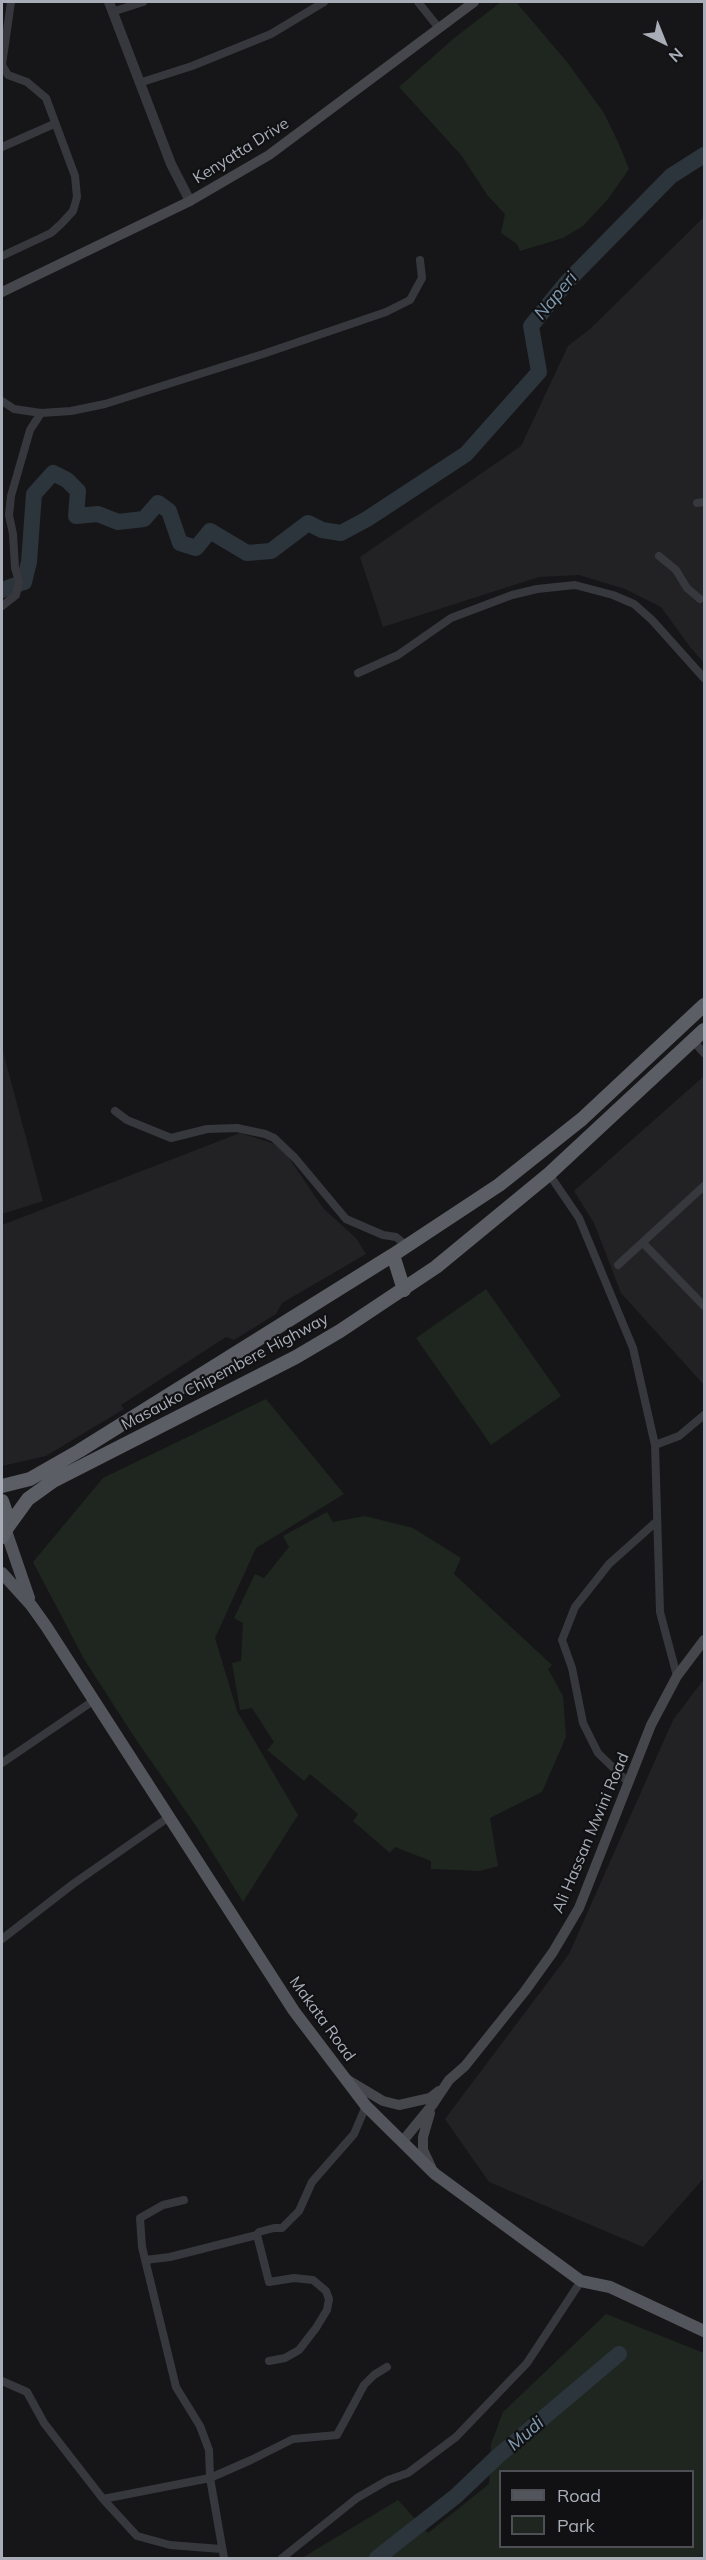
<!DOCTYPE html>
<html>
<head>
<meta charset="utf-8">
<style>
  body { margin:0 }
  #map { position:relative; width:706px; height:2560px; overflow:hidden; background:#161618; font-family:Mulish,sans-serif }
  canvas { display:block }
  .frame { position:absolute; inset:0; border:3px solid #a8adb8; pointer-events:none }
  .legend { position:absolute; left:499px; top:2470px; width:195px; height:78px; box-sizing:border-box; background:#111113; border:2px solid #4d4f55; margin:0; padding:8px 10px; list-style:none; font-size:18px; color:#a8adb8 }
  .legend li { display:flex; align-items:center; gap:12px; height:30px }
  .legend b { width:30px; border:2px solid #4d4f55 }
  .north { position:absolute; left:634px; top:12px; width:60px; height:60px; -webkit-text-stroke:4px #111113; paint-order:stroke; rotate:137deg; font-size:16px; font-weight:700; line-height:24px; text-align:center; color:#a8adb8 }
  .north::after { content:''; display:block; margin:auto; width:21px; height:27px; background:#a8adb8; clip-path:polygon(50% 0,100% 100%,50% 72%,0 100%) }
</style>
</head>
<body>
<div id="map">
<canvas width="706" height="2560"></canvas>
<div class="frame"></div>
<ul class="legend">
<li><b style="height:8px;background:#53555c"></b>Road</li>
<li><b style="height:16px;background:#1e261f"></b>Park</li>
</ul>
<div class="north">N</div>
</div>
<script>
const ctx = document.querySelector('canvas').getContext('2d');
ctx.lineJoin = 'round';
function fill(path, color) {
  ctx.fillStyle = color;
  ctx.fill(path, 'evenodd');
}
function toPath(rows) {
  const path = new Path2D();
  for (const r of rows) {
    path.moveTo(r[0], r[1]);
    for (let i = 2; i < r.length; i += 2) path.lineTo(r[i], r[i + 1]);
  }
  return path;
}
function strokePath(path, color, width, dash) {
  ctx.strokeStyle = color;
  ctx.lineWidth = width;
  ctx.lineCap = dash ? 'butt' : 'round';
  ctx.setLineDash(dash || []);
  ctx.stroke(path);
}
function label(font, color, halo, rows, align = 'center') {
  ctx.font = font + ' Mulish,sans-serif';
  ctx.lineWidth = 4.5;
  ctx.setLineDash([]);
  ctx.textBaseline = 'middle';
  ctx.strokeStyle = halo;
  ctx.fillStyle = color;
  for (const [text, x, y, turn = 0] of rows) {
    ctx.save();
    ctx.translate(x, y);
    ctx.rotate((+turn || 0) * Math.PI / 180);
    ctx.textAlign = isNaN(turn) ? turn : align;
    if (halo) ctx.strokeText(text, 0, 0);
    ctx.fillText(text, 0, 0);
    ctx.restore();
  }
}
fill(toPath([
  [704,217,704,663,690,647,661,607,625,589,579,575,539,577,383,627,360,557,521,446,568,346,590,329],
  [2,1048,43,1201,2,1214],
  [704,1076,704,1385,621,1293,594,1223,574,1191],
  [240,1133,272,1143,283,1149,323,1208,356,1238,366,1254,282,1303,276,1314,234,1340,226,1337,121,1405,124,1409,46,1456,2,1466,2,1225],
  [704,1679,704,2178,643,2247,489,2182,445,2119,569,1954,673,1720]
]), '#222225');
fill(toPath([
  [501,2,516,2,567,62,604,113,619,144,629,169,608,199,583,226,563,238,520,251,517,244,501,233,505,214,488,196,461,155,399,87,453,39],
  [486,1289,561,1396,491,1445,416,1338],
  [266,1399,344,1494,256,1548,215,1638,237,1711,298,1815,243,1902,196,1826,133,1735,84,1659,33,1562,103,1478],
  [327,1512,333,1522,365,1516,413,1528,461,1558,454,1574,552,1665,548,1669,563,1696,566,1737,542,1792,490,1818,498,1866,480,1871,431,1869,431,1861,395,1847,390,1853,353,1821,358,1814,310,1774,304,1781,267,1750,274,1742,252,1708,240,1710,232,1663,241,1661,243,1623,234,1618,255,1574,264,1578,289,1547,283,1536],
  [606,2314,704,2353,704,2558,302,2558,398,2500,428,2533,489,2484,491,2444,503,2412],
  [500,2472,692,2472,692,2546,500,2546]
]), '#1e261f');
strokePath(toPath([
  [2,590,24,582,29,562,34,494,53,473,67,480,78,491,76,516,98,514,118,522,144,519,158,503,169,511,180,543,196,548,210,531,247,553,271,551,308,523,322,530,341,533,367,519,466,454,539,372,531,326,567,282,671,176,704,155],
  [377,2558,456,2496,498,2456,619,2354]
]), '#2c353c', 16);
strokePath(toPath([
  [418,2,438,27],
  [112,12,143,2],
  [139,83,192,66,271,34,324,2],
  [2,147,54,124],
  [2,256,51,233,61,224,73,211,77,197,75,176,46,98,27,82,8,75,2,65,11,2],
  [2,401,14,409,41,413,71,411,105,404,263,354,386,312,410,300,422,278,420,260],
  [697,503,704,502],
  [659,556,676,570,687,588,700,599],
  [2,606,16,595,19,582,15,568,13,534,9,515,11,496,30,430,41,413],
  [358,673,398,655,451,618,512,595,537,589,575,585,613,595,634,604,652,620,704,678],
  [693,1041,704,1053],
  [115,1111,127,1120,171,1138,207,1129,237,1128,265,1134,274,1138,295,1158,346,1219,383,1235,396,1237,407,1246],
  [549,1174,579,1218,633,1348,655,1445,660,1612,677,1676],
  [643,1243,704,1306],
  [618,1265,704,1186],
  [655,1445,679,1436,704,1415],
  [2,1763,93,1701],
  [629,1783,598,1753,583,1723,572,1668,562,1640,575,1607,609,1564,656,1522],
  [2,1939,73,1884,169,1817],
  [184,2200,163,2205,140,2218,142,2247,176,2387,200,2426,209,2450,210,2478,224,2558],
  [257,2235,269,2282,294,2278,313,2280,326,2291,329,2299,327,2310,316,2328,299,2350,285,2358,269,2361],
  [145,2260,170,2257,257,2235,259,2232,274,2228,282,2228,299,2211,312,2182,354,2134,366,2106],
  [2,2381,27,2392,44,2423,103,2499,210,2478,251,2460,293,2439,337,2435,364,2385,374,2375,387,2367],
  [103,2499,137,2536,170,2545,221,2549],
  [282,2558,357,2498,388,2480,408,2473,456,2437,527,2363,581,2281]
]), '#37383d', 8);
strokePath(toPath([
  [109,2,171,164,190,201]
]), '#37383d', 10);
strokePath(toPath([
  [2,292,190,201,269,155,474,2],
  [348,2080,383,2101,399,2105,430,2098,439,2091],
  [430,2113,423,2137,423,2150,431,2167],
  [402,2142,433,2104,449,2080,465,2066,525,1991,553,1952,579,1908,651,1725,677,1676,704,1640]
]), '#45474d', 10);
strokePath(toPath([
  [6,1531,29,1598],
  [2,1573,31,1605,46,1626,294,2011,366,2106,435,2174,581,2281,610,2287,704,2331]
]), '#53555c', 12);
strokePath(toPath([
  [393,1255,404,1290],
  [2,1486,30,1479,79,1451,393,1255,499,1185,582,1119,704,1005],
  [2,1501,8,1518,7,1528,2,1537],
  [7,1528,28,1499,53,1481,296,1357,340,1331,436,1267,549,1174,704,1030]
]), '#5b5e65', 14);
label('16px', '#a8adb8', '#111113', [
  ["Kenyatta Drive",241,151,-32],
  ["Masauko Chipembere Highway",225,1372,-28],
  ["Ali Hassan Mwini Road",591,1833,-67],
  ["Makata Road",322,2019,54]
]);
label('italic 18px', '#7f9bb3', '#111113', [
  ["Naperi",556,296,-50],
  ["Mudi",526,2434,-41]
]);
</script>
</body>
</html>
